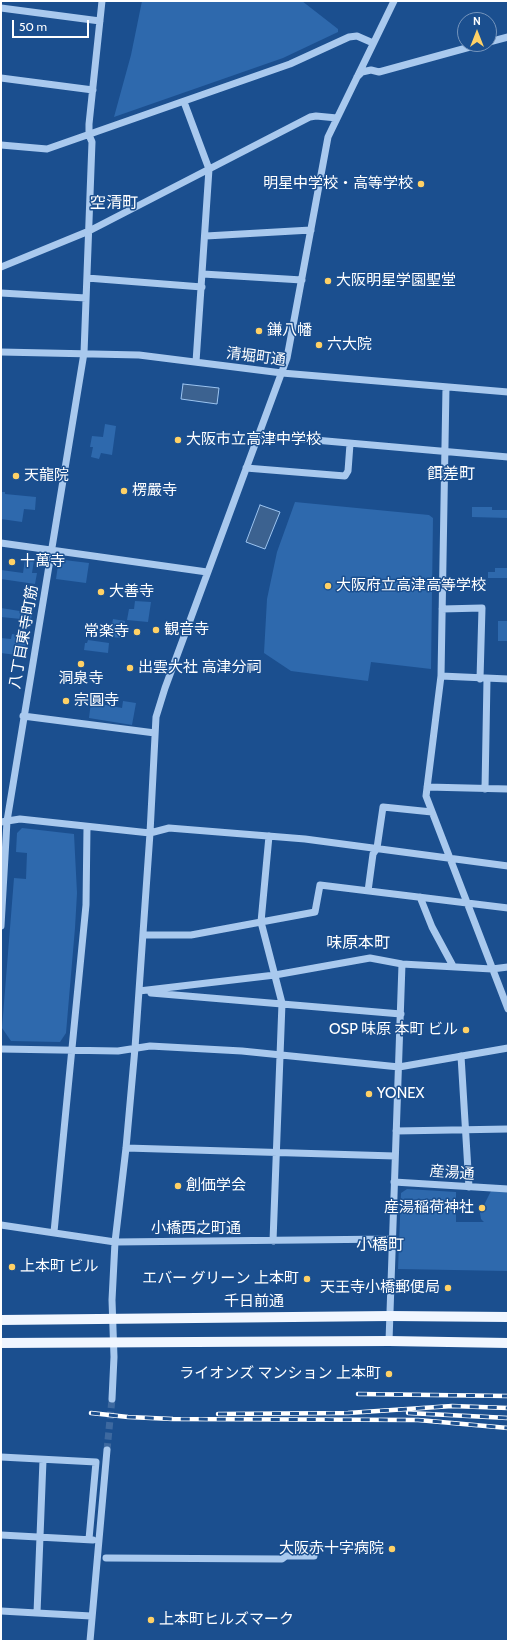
<!DOCTYPE html>
<html>
<head>
<meta charset="utf-8">
<style>
  body { margin:0 }
  #map { position:relative; width:509px; height:1642px; overflow:hidden; background:#1b4f8f; font-family:Cabin,sans-serif }
  canvas { display:block }
  .frame { position:absolute; inset:0; border:2px solid #fff; pointer-events:none }
  .north { position:absolute; left:457px; top:12px; width:40px; height:40px; box-sizing:border-box; background:#1b4f8f; border:1px solid #7695bc; border-radius:50%; rotate:0deg; font-size:11px; font-weight:700; line-height:16px; text-align:center; color:#fff }
  .north::after { content:''; display:block; margin:auto; width:14px; height:18px; background:#ffd166; clip-path:polygon(50% 0,100% 100%,50% 72%,0 100%) }
  .scale { position:absolute; left:12px; top:20px; width:77px; height:18px; box-sizing:border-box; border:2px solid #fff; border-top:0; padding-left:5px; font-size:12px; line-height:14px; white-space:nowrap; color:#fff; -webkit-text-stroke:3px #1b4f8f; paint-order:stroke }
</style>
</head>
<body>
<div id="map">
<canvas width="509" height="1642"></canvas>
<div class="frame"></div>
<div class="north">N</div>
<div class="scale">50 m</div>
</div>
<script>
const ctx = document.querySelector('canvas').getContext('2d');
ctx.lineJoin = 'round';
function fill(path, color) {
  ctx.fillStyle = color;
  ctx.fill(path, 'evenodd');
}
function toPath(rows) {
  const path = new Path2D();
  for (const r of rows) {
    path.moveTo(r[0], r[1]);
    for (let i = 2; i < r.length; i += 2) path.lineTo(r[i], r[i + 1]);
  }
  return path;
}
function strokePath(path, color, width, dash) {
  ctx.strokeStyle = color;
  ctx.lineWidth = width;
  ctx.lineCap = dash ? 'butt' : 'round';
  ctx.setLineDash(dash || []);
  ctx.stroke(path);
}
function label(font, color, halo, rows, align = 'center') {
  ctx.font = font + ' Cabin,"Noto Sans JP",sans-serif';
  ctx.lineWidth = 3;
  ctx.setLineDash([]);
  ctx.textBaseline = 'middle';
  ctx.strokeStyle = halo;
  ctx.fillStyle = color;
  for (const [text, x, y, turn = 0] of rows) {
    ctx.save();
    ctx.translate(x, y);
    ctx.rotate((+turn || 0) * Math.PI / 180);
    ctx.textAlign = isNaN(turn) ? turn : align;
    if (halo) ctx.strokeText(text, 0, 0);
    ctx.fillText(text, 0, 0);
    ctx.restore();
  }
}
fill(toPath([
  [142,1,302,1,338,29,338,32,283,58,114,117,131,55],
  [105,424,116,426,112,455,101,453,99,459,91,457,93,447,90,447,92,436,103,437],
  [1,492,5,492,5,494,36,497,35,510,24,509,22,522,1,519],
  [295,502,429,515,433,518,431,669,371,662,368,681,291,671,264,653,267,599,277,552],
  [472,507,492,507,492,510,508,510,508,518,472,517],
  [25,559,34,560,32,573,37,573,35,584,1,579,1,570,23,573],
  [64,560,89,563,86,583,56,579,58,565],
  [495,568,508,568,508,578,488,578,488,572,495,572],
  [135,601,151,602,148,622,127,620,129,609,134,609],
  [1,608,32,613,31,620,1,617],
  [113,619,125,621,123,638,110,637],
  [498,621,508,621,508,641,498,641],
  [12,634,27,636,24,656,1,653,1,638,11,639],
  [88,640,109,643,108,653,84,650,85,643,87,643],
  [123,701,136,703,132,725,89,718,91,702,122,708],
  [22,828,74,834,77,893,75,928,66,1033,60,1042,11,1041,2,1028,14,878,26,879,27,853,16,852,17,833],
  [407,1189,456,1192,456,1222,484,1222,481,1219,480,1213,491,1191,508,1190,508,1271,398,1269,401,1193]
]), '#2e69ad');
const water = toPath([
  [183,384,219,388,217,404,181,399,183,384],
  [260,505,280,512,265,549,246,542,260,505]
]);
fill(water, '#3c6290');
strokePath(water, '#9cc4f0', 1);
strokePath(toPath([
  [107,1450,112,1399]
]), '#3d69a0', 7, [7, 3.5]);
strokePath(toPath([
  [1,8,100,21],
  [489,42,508,37],
  [357,77,362,72,371,70,379,72,481,44],
  [1,78,93,90],
  [184,102,209,169,196,362],
  [1,145,47,149,290,64,349,37,357,36,373,43],
  [206,236,311,230],
  [1,267,89,231,310,117,316,116,337,118],
  [203,274,302,280],
  [87,278,202,287],
  [1,293,86,298],
  [1,352,139,355,282,373,508,392],
  [446,387,441,676,426,796,508,1009],
  [258,435,508,457],
  [246,468,345,476,348,471,350,444],
  [1,543,207,572],
  [442,609,482,608,480,679],
  [441,676,508,679],
  [23,716,155,733],
  [427,787,508,789],
  [485,789,487,679],
  [1,822,20,819,150,833,169,828,305,839,508,866],
  [269,836,261,922,282,1003,273,1241],
  [368,891,373,854,377,848,383,807,432,812],
  [420,897,432,927,453,966],
  [1,926,7,821,84,353,92,142,89,135,89,124,102,1],
  [143,935,191,935,315,912,320,885,508,908],
  [139,991,275,975,370,958,402,964,492,969,508,967],
  [151,993,401,1014],
  [1,1049,118,1051,150,1046,242,1051,399,1067,508,1048],
  [461,1056,469,1187],
  [396,1131,508,1129],
  [126,1148,395,1156],
  [394,1182,508,1189],
  [1,1225,115,1242,392,1239],
  [54,1232,86,905,87,827],
  [389,1341,402,964],
  [112,1399,114,1357,112,1300,115,1242,126,1148,135,1048,150,833,156,717,165,688,287,358,328,137,394,1],
  [1,1457,96,1462,89,1539],
  [1,1535,93,1540],
  [106,1558,282,1559,286,1556,314,1556],
  [1,1611,91,1616],
  [37,1613,43,1460],
  [90,1641,107,1450]
]), '#a9c9ee', 7);
strokePath(toPath([
  [1,1320,390,1316,508,1317],
  [1,1343,389,1341,508,1343]
]), '#f0f6ff', 10);
const rail = toPath([
  [358,1394,508,1396],
  [91,1413,128,1417,173,1419,418,1420,508,1428],
  [408,1413,508,1418],
  [218,1414,348,1413,452,1406,508,1408]
]);
strokePath(rail, '#fff', 4.5);
strokePath(rail, '#1b4f8f', 3, [9]);
for (const [x, y, r, color] of [
  [421,184,4,"#ffd166"],
  [328,281,4,"#ffd166"],
  [259,331,4,"#ffd166"],
  [319,345,4,"#ffd166"],
  [178,440,4,"#ffd166"],
  [16,476,4,"#ffd166"],
  [124,491,4,"#ffd166"],
  [12,562,4,"#ffd166"],
  [328,586,4,"#ffd166"],
  [101,592,4,"#ffd166"],
  [156,630,4,"#ffd166"],
  [137,632,4,"#ffd166"],
  [81,664,4,"#ffd166"],
  [130,668,4,"#ffd166"],
  [66,701,4,"#ffd166"],
  [466,1030,4,"#ffd166"],
  [369,1094,4,"#ffd166"],
  [178,1186,4,"#ffd166"],
  [482,1208,4,"#ffd166"],
  [12,1267,4,"#ffd166"],
  [307,1279,4,"#ffd166"],
  [448,1288,4,"#ffd166"],
  [389,1374,4,"#ffd166"],
  [392,1549,4,"#ffd166"],
  [151,1620,4,"#ffd166"]
]) {
  const dot = new Path2D();
  dot.arc(x, y, r, 0, 2 * Math.PI);
  ctx.fillStyle = color;
  ctx.fill(dot);
  strokePath(dot, '#1b4f8f', 1.5);
}
label('15px', '#fff', '#1b4f8f', [
  ["明星中学校・高等学校",413,184,"right"],
  ["大阪明星学園聖堂",336,281],
  ["鎌八幡",267,331],
  ["六大院",327,345],
  ["大阪市立高津中学校",186,440],
  ["天龍院",24,476],
  ["楞嚴寺",132,491],
  ["十萬寺",20,562],
  ["大阪府立高津高等学校",336,586],
  ["大善寺",109,592],
  ["観音寺",164,630],
  ["常楽寺",129,632,"right"],
  ["出雲大社 高津分祠",138,668],
  ["洞泉寺",81,679,"center"],
  ["宗圓寺",74,701],
  ["OSP 味原 本町 ビル",458,1030,"right"],
  ["YONEX",377,1094],
  ["創価学会",186,1186],
  ["産湯稲荷神社",474,1208,"right"],
  ["上本町 ビル",20,1267],
  ["エバー グリーン 上本町",299,1279,"right"],
  ["天王寺小橋郵便局",440,1288,"right"],
  ["ライオンズ マンション 上本町",381,1374,"right"],
  ["大阪赤十字病院",384,1549,"right"],
  ["上本町ヒルズマーク",159,1620]
], 'left');
label('15px', '#fff', '#1b4f8f', [
  ["清堀町通",256,357,7],
  ["八丁目東寺町筋",24,637,-80],
  ["産湯通",452,1173,4],
  ["小橋西之町通",196,1229],
  ["千日前通",254,1302]
]);
label('16px', '#fff', '#1b4f8f', [
  ["空清町",114,203],
  ["餌差町",451,474],
  ["味原本町",358,943],
  ["小橋町",380,1245]
]);
</script>
</body>
</html>
